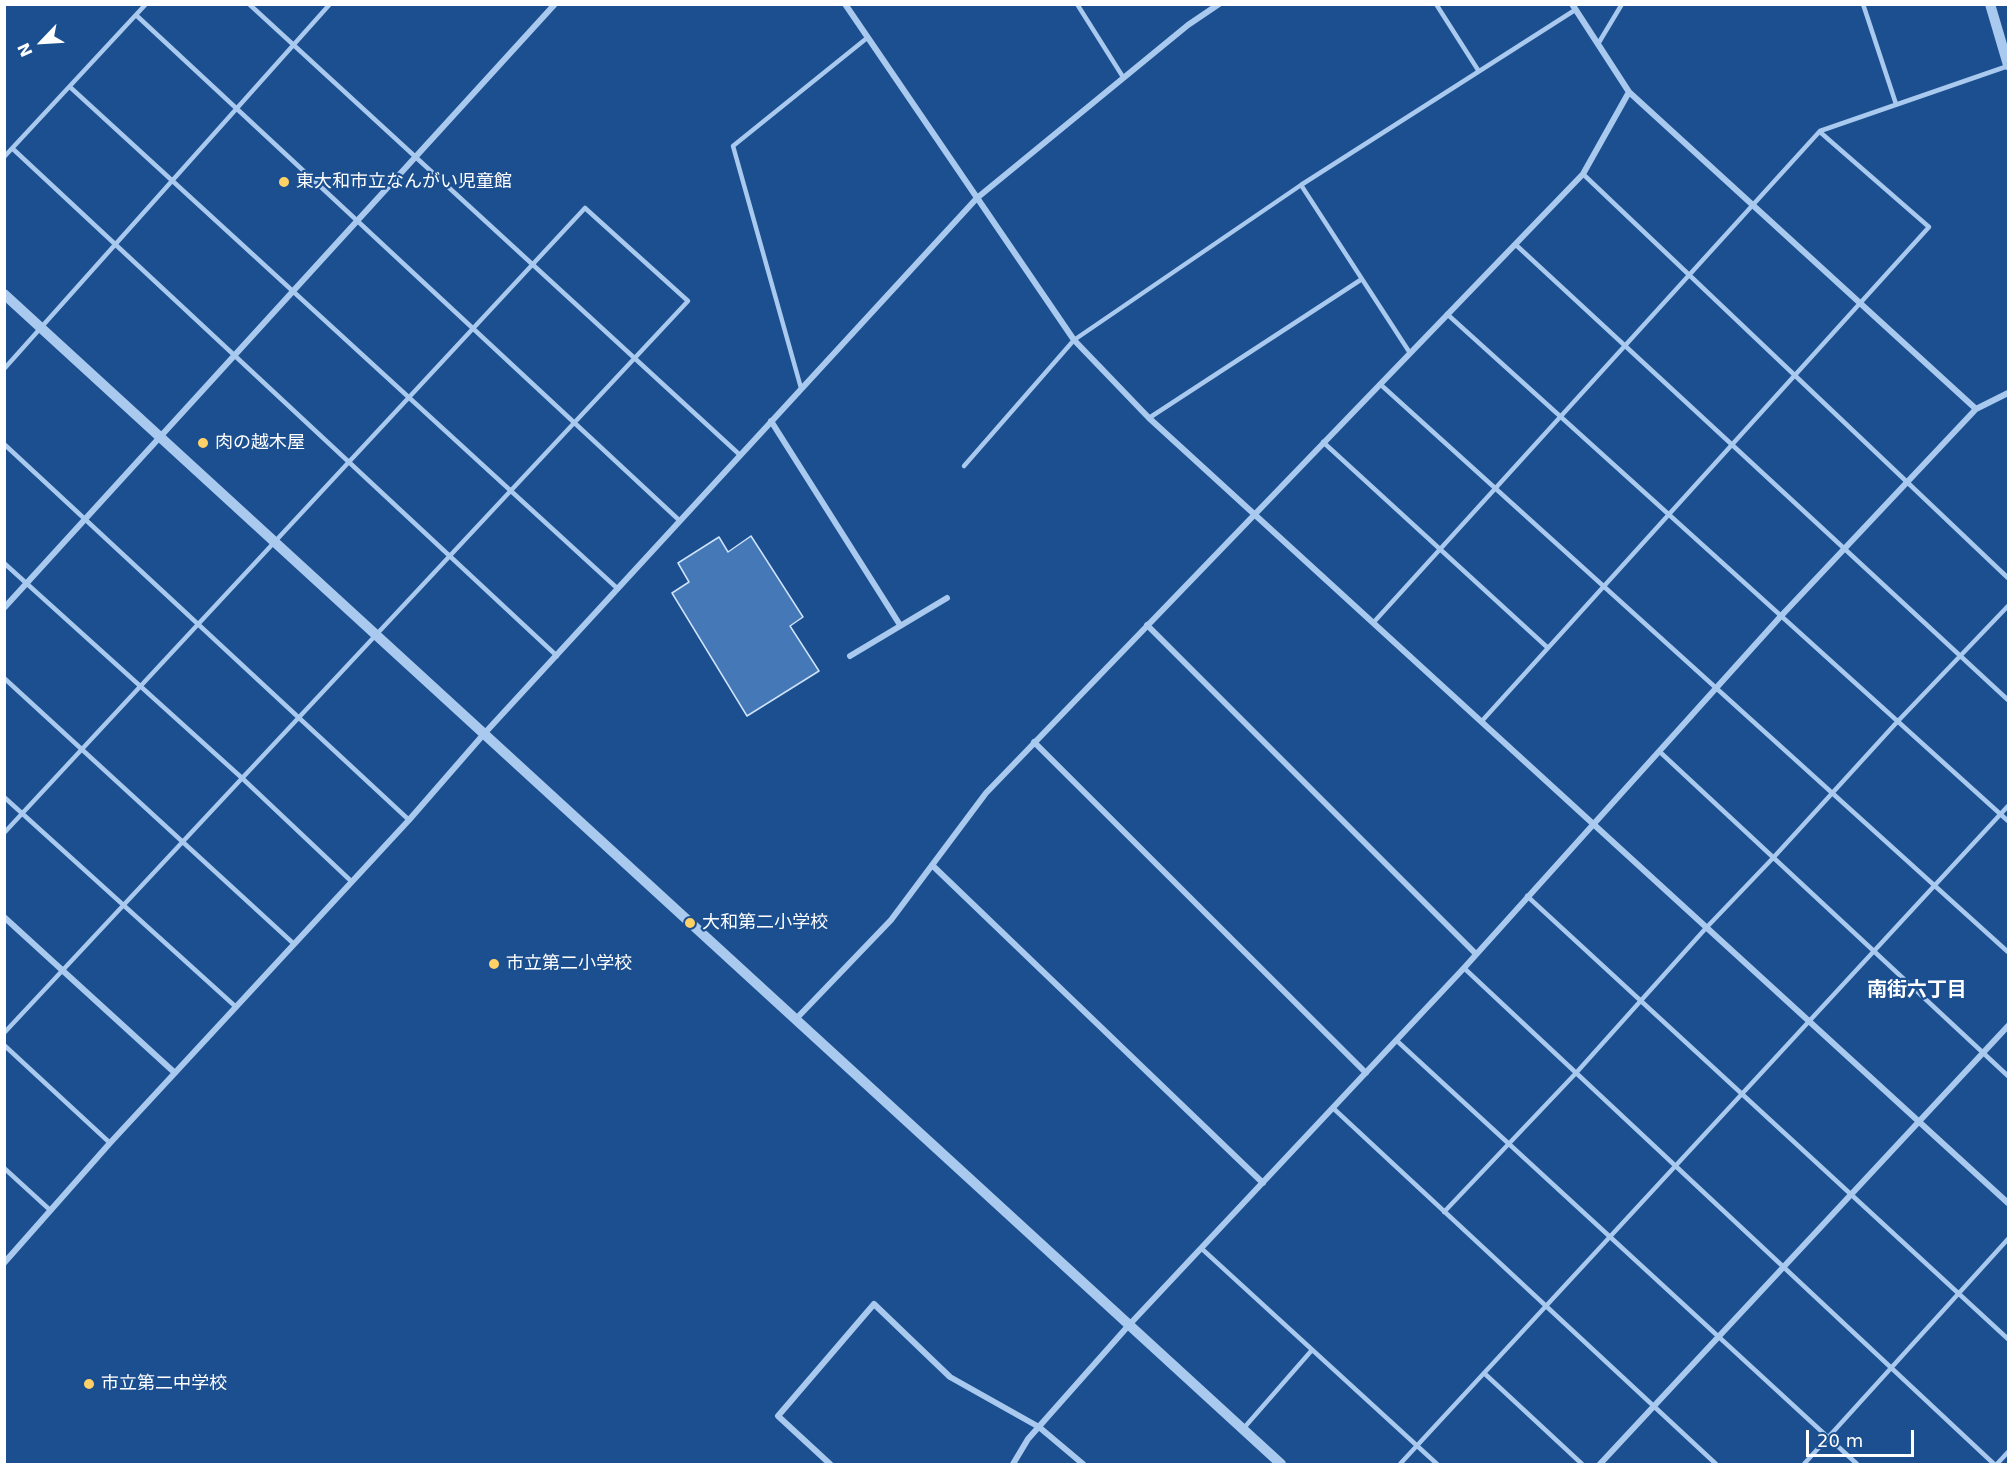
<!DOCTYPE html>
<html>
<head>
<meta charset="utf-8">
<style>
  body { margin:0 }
  #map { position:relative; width:2013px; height:1469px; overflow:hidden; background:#1b4f8f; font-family:"DejaVu Sans",sans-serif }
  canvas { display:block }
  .frame { position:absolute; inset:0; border:6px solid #fff; pointer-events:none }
  .north { position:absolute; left:12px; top:12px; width:60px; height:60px; -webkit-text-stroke:4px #1b4f8f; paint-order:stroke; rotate:245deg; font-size:16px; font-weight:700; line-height:24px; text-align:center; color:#fff }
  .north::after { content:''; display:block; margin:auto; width:21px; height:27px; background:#fff; clip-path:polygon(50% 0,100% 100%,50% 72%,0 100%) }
  .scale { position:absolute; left:1806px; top:1430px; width:108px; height:27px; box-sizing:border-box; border:3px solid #fff; border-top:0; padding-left:8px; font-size:18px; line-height:21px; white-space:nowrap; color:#fff; -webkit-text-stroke:4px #1b4f8f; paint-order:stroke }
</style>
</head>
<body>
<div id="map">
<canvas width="2013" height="1469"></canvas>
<div class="frame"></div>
<div class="north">N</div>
<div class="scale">20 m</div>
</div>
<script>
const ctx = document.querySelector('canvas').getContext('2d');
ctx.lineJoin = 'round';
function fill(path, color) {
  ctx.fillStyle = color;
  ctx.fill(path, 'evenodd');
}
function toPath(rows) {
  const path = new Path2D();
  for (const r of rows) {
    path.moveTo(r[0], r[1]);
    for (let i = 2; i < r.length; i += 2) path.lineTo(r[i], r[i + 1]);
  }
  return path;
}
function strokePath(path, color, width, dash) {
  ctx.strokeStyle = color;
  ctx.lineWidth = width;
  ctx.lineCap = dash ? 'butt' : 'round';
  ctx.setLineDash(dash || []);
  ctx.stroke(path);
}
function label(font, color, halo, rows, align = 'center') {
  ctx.font = font + ' "DejaVu Sans","Noto Sans JP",sans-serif';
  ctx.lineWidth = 4.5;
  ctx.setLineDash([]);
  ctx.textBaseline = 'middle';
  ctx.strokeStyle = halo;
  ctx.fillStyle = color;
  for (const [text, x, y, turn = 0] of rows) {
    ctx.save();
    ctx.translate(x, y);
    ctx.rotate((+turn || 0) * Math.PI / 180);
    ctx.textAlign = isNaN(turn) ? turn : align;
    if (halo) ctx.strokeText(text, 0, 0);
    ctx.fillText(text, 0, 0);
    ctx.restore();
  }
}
const building = toPath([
  [751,536,803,617,790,626,819,671,747,716,672,593,689,582,678,563,719,537,728,552,751,536]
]);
fill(building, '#4478b7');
strokePath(building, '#cfe3fa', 1.5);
strokePath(toPath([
  [249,4,740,455],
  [1077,4,1123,77],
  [1436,4,1478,70],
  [1863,4,1896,104],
  [136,15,680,521],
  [1598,44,1622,4],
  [70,87,618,589],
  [13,149,557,656],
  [4,157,146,4],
  [1583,174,2008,578],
  [1301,185,1410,353],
  [1515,244,2008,700],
  [1447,314,2008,821],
  [4,369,330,4],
  [1380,384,2008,952],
  [801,388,733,146,867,38],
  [1149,418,1362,279],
  [1323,442,1548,648],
  [4,444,409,820],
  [964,466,1074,340,1301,185,1575,10],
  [4,563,242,778,351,881],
  [1373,623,1820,131,2008,66],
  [4,678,294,944],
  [1481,722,1929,227,1820,132],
  [1660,752,2008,1076],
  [4,797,236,1007],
  [4,833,585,208,688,301,4,1033],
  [1527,896,2008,1339],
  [1464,968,1994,1464],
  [1396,1040,1857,1464],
  [4,1045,110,1143],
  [1333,1108,1716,1464],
  [4,1168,50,1210],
  [1444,1212,1576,1073,1706,928,1773,858,1898,721,2008,606],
  [1201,1248,1437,1464],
  [1484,1373,1582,1464],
  [1243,1429,1312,1350],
  [1400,1464,2008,806],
  [1804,1464,2008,1239],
  [1997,1464,2008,1452]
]), '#a9c9ee', 4.5);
strokePath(toPath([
  [845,4,1074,340,1149,418,2008,1203],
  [1572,4,1629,92,1976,409],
  [771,421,900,625],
  [4,608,555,4],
  [1147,625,1476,954],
  [850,656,947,598],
  [1034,742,1366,1073],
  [932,865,1263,1183],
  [4,917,175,1073],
  [795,1020,891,920,986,793,1583,174,1629,92],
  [4,1263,110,1143,409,820,483,735,977,198,1188,25,1219,4],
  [830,1464,778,1416,874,1304,950,1377,1039,1427,1083,1464],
  [1013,1464,1028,1439,1129,1325,1464,968,1781,616,1976,409,2008,393],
  [1600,1464,2008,1026]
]), '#a9c9ee', 6);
strokePath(toPath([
  [1990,4,2008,65],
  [4,294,1281,1464]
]), '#a9c9ee', 10);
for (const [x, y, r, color] of [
  [284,182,6,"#ffd166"],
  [203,443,6,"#ffd166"],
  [690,923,6,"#ffd166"],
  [494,964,6,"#ffd166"],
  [89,1384,6,"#ffd166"]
]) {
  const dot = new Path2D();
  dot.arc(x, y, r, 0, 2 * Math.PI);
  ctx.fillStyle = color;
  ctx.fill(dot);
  strokePath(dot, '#1b4f8f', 2);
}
label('18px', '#fff', '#1b4f8f', [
  ["東大和市立なんがい児童館",296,182],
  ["肉の越木屋",215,443],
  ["大和第二小学校",702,923],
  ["市立第二小学校",506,964],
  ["市立第二中学校",101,1384]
], 'left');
label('bold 20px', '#fff', '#1b4f8f', [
  ["南街六丁目",1917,991]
]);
</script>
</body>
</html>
